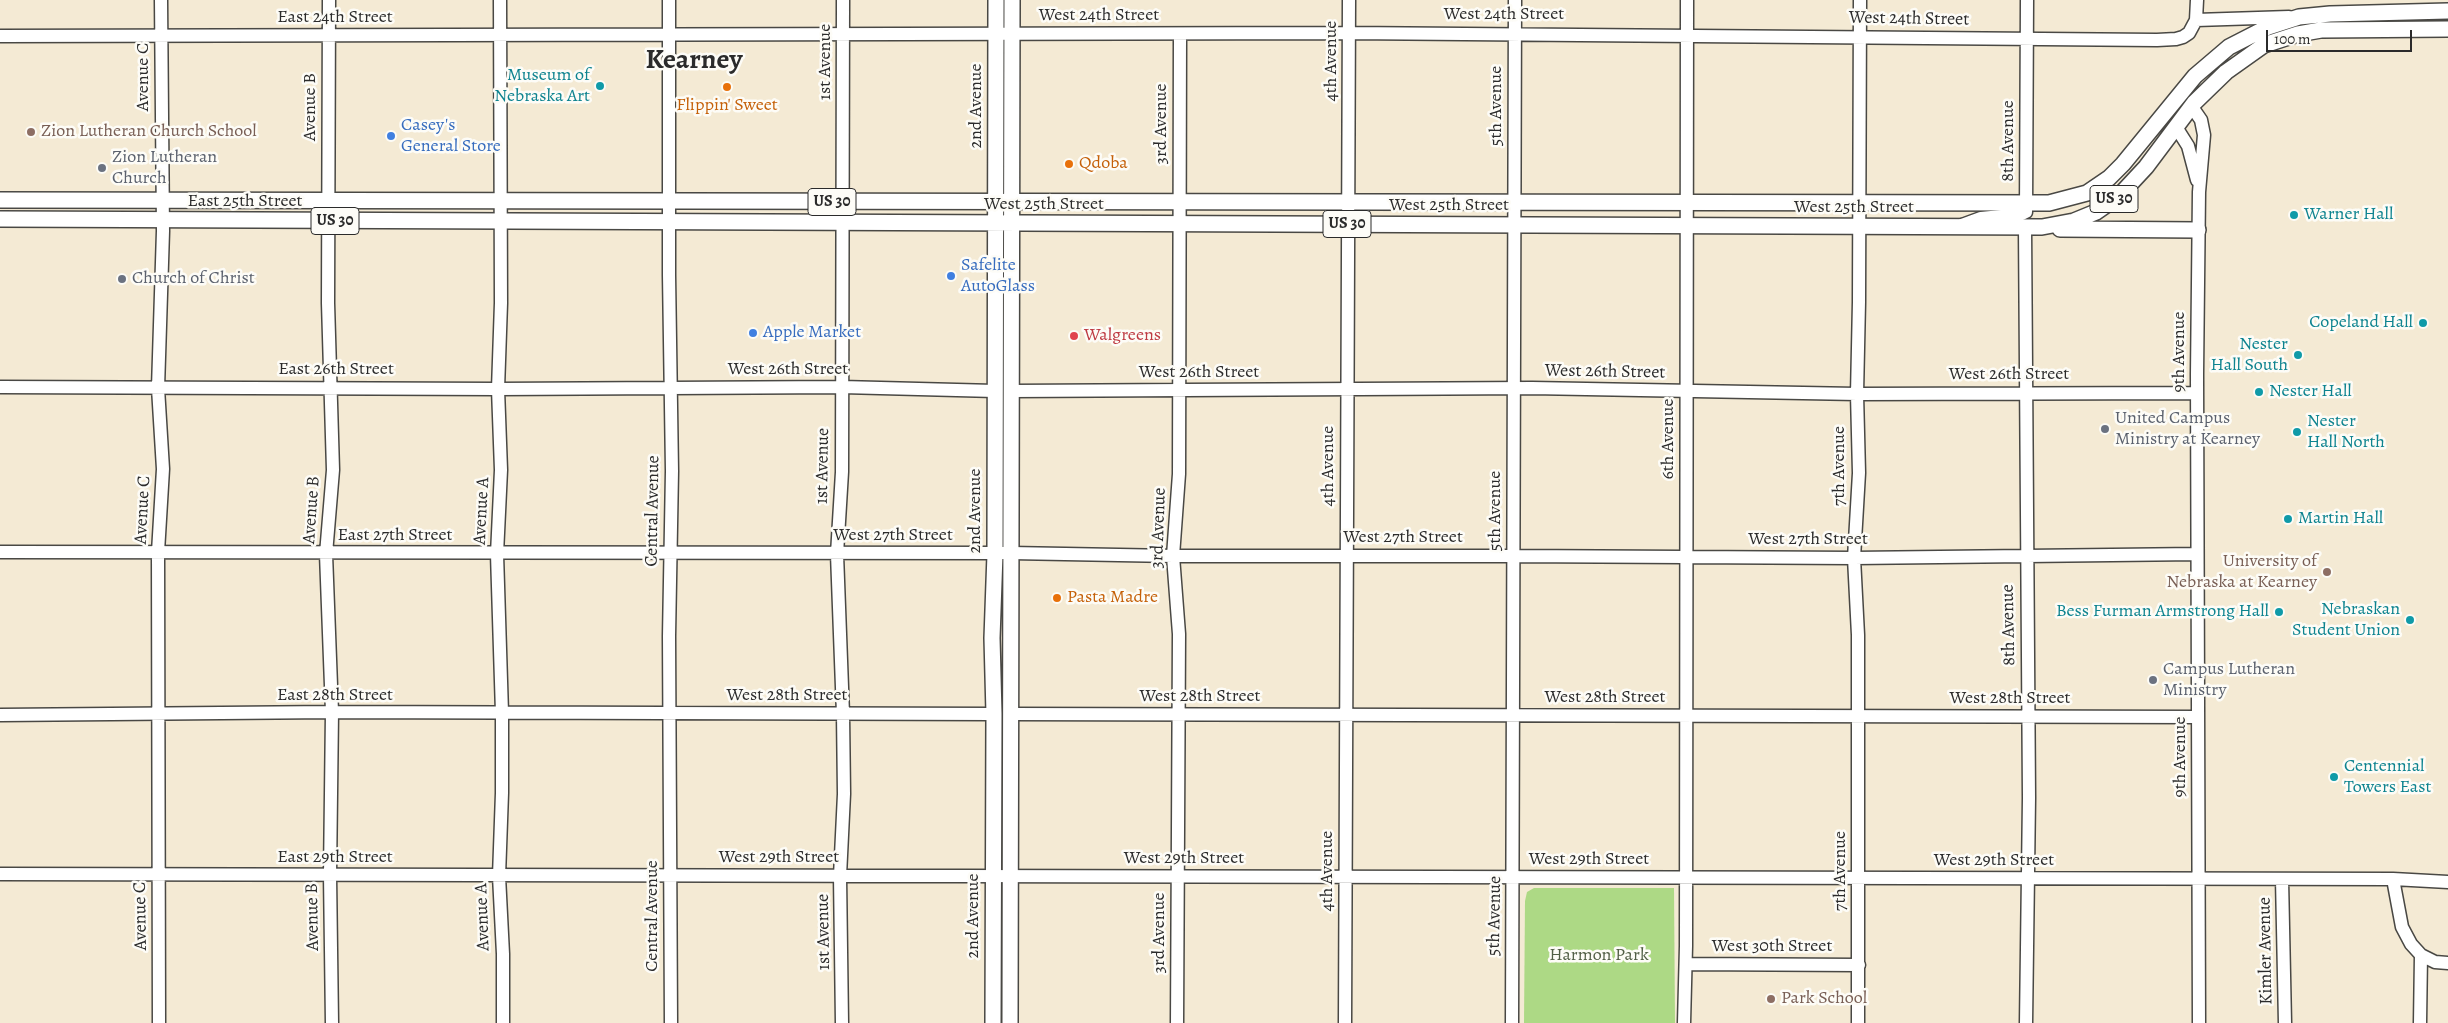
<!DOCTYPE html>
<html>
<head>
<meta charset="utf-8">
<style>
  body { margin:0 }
  #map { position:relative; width:2448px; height:1023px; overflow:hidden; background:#f4ead4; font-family:Alegreya,serif }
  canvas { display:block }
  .scale { position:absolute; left:2266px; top:30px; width:146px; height:22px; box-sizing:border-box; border:2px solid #2b2b2b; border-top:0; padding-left:6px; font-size:15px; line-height:18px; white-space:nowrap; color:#2b2b2b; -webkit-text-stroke:4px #fdfcf7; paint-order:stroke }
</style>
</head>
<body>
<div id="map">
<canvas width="2448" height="1023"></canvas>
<div class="scale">100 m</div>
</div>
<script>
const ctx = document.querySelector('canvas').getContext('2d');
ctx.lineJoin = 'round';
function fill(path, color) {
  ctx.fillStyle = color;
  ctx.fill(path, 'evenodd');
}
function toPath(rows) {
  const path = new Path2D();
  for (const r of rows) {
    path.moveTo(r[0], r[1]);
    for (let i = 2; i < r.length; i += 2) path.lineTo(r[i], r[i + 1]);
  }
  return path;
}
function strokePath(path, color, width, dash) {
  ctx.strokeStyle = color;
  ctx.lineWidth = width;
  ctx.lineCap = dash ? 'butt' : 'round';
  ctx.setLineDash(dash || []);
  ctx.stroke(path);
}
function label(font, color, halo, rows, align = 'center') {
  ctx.font = font + ' Alegreya,serif';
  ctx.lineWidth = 5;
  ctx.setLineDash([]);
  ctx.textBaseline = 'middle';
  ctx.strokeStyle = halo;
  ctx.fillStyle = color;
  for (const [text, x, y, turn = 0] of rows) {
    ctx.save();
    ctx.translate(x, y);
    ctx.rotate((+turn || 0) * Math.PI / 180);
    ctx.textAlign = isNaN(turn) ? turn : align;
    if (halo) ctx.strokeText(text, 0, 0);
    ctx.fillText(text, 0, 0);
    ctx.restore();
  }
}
fill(toPath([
  [1534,888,1674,888,1675,1023,1524,1023,1525,901,1527,892]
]), '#add985');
const minor = toPath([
  [329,0,328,303,333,470,326,554,332,712,330,875,332,1023],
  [500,0,501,303,498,389,501,470,497,554,502,713,502,793,499,876,503,954,503,1023],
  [669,0,669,275,672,471,669,636,671,1023],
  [2196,20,2289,17],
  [0,36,1349,33,2157,40,2176,39,2183,37,2189,33,2196,20,2197,0],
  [2192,107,2201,120,2204,135,2199,192,2197,374,2199,1023],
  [2176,127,2188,146,2197,180],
  [1962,225,1981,218,2022,214,2026,212,2027,0],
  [2025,227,2029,798,2026,1023],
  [0,387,498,389,842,387,995,391],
  [1012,391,1532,388,1857,394,2197,393],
  [0,552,1011,553,1173,556,1514,556,1854,558,2197,554],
  [1011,714,2198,717],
  [0,715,332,712,994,714],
  [0,874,2393,879,2448,882],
  [2282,879,2285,1023],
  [2393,879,2402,927,2411,944,2421,955,2420,1023],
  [2421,955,2435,962,2448,963],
  [1686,964,1859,965],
  [159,1023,158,552,163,469,158,388,163,231,161,0],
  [842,1023,840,876,844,794,843,714,837,554,842,472,843,0],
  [1177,1023,1179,634,1173,556,1179,474,1180,34],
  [1345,1023,1349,0],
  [1512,1023,1515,0],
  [1684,1023,1686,946,1687,0],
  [1858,1023,1858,635,1854,558,1859,473,1857,394,1859,302,1860,0]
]);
const major = toPath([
  [0,200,2049,203,2087,193,2109,178,2123,164,2195,76,2229,47,2268,27,2299,17,2330,14,2448,11],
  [0,219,2042,227,2074,221,2096,212,2119,196,2146,167,2194,103,2226,72,2264,45,2298,34,2321,30,2448,29],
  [2060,229,2198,230],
  [993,1023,994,714,992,638,995,554,996,0],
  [1010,1023,1012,0]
]);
strokePath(minor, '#494844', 15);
strokePath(major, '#494844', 18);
strokePath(minor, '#fff', 12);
strokePath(major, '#fff', 15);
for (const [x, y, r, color] of [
  [600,86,5,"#0f9aa8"],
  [727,87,5,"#e8710a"],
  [31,132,5,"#8d6e63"],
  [391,136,5,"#3f7fe0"],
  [1069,164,5,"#e8710a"],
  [102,168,5,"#6b7280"],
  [2294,215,5,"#0f9aa8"],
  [951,276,5,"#3f7fe0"],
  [122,279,5,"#6b7280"],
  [2423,323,5,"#0f9aa8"],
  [753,333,5,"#3f7fe0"],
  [1074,336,5,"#e0444e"],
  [2298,355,5,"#0f9aa8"],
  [2259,392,5,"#0f9aa8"],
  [2105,429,5,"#6b7280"],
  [2297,432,5,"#0f9aa8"],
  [2288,519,5,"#0f9aa8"],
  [2327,572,5,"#8d6e63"],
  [1057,598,5,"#e8710a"],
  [2279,612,5,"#0f9aa8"],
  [2410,620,5,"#0f9aa8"],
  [2153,680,5,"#6b7280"],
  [2334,777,5,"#0f9aa8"],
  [1771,999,5,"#8d6e63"]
]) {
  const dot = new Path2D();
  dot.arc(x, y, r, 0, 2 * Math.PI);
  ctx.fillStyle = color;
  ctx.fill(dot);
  strokePath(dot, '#fdfcf7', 2);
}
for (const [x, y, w] of [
  [2114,199,48],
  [832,202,48],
  [335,221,48],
  [1347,224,48]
]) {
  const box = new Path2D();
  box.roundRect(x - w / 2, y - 13.5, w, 27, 4);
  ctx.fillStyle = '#fdfcf7';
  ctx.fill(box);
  strokePath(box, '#2b2b2b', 1);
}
label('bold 16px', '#2b2b2b', null, [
  ["US 30",2114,199],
  ["US 30",832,202],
  ["US 30",335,221],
  ["US 30",1347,224]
]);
label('18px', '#2b2b2b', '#fdfcf7', [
  ["West 24th Street",1504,15],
  ["West 24th Street",1099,16],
  ["East 24th Street",335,18],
  ["West 24th Street",1909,19,1],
  ["4th Avenue",1332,61,-90],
  ["1st Avenue",826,62,-90],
  ["Avenue C",144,77,-90],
  ["2nd Avenue",977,106,-90],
  ["5th Avenue",1497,106,-90],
  ["Avenue B",311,107,-90],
  ["3rd Avenue",1162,124,-90],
  ["8th Avenue",2009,141,-90],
  ["East 25th Street",245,202],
  ["West 25th Street",1044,205],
  ["West 25th Street",1449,206],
  ["West 25th Street",1854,208],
  ["9th Avenue",2180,352,-90],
  ["East 26th Street",336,370],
  ["West 26th Street",788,370],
  ["West 26th Street",1605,372,1],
  ["West 26th Street",1199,373],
  ["West 26th Street",2009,375],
  ["6th Avenue",1669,439,-90],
  ["1st Avenue",823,466,-89],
  ["4th Avenue",1329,466,-90],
  ["7th Avenue",1840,466,-90],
  ["Avenue C",143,510,-87],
  ["Avenue B",312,510,-86],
  ["Avenue A",482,511,-87],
  ["Central Avenue",653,511,-89],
  ["2nd Avenue",976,511,-90],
  ["5th Avenue",1496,511,-90],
  ["3rd Avenue",1159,528,-88],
  ["East 27th Street",395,536],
  ["West 27th Street",893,536],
  ["West 27th Street",1403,538],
  ["West 27th Street",1808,540],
  ["8th Avenue",2009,625,-91],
  ["East 28th Street",335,696],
  ["West 28th Street",787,696],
  ["West 28th Street",1200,697],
  ["West 28th Street",1605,698],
  ["West 28th Street",2010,699],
  ["9th Avenue",2181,757,-90],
  ["East 29th Street",335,858],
  ["West 29th Street",779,858],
  ["West 29th Street",1184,859],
  ["West 29th Street",1589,860],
  ["West 29th Street",1994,861],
  ["4th Avenue",1328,871,-90],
  ["7th Avenue",1841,871,-90],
  ["Avenue C",141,916,-91],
  ["Central Avenue",653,916,-90],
  ["2nd Avenue",974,916,-90],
  ["5th Avenue",1495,916,-89],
  ["Avenue B",313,917,-91],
  ["Avenue A",483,917,-92],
  ["1st Avenue",824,932,-91],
  ["3rd Avenue",1160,933,-90],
  ["West 30th Street",1772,947],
  ["Kimler Avenue",2266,951,-91]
]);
label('18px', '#0d838f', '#fdfcf7', [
  ["Museum of",590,76],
  ["Nebraska Art",590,97],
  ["Warner Hall",2304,215,"left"],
  ["Copeland Hall",2413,323],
  ["Nester",2288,345],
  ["Hall South",2288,366],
  ["Nester Hall",2269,392,"left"],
  ["Nester",2307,422,"left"],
  ["Hall North",2307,443,"left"],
  ["Martin Hall",2298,519,"left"],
  ["Nebraskan",2400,610],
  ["Student Union",2400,631],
  ["Bess Furman Armstrong Hall",2269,612],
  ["Centennial",2344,767,"left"],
  ["Towers East",2344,788,"left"]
], 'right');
label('18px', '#c56008', '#fdfcf7', [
  ["Flippin' Sweet",727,106,"center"],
  ["Qdoba",1079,164],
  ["Pasta Madre",1067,598]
], 'left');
label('18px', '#366cbe', '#fdfcf7', [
  ["Casey's",401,126],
  ["General Store",401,147],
  ["Safelite",961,266],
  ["AutoGlass",961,287],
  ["Apple Market",763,333]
], 'left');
label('18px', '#785e54', '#fdfcf7', [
  ["Zion Lutheran Church School",41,132],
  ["University of",2317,562,"right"],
  ["Nebraska at Kearney",2317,583,"right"],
  ["Park School",1781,999]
], 'left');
label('18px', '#5b616d', '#fdfcf7', [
  ["Zion Lutheran",112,158],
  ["Church",112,179],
  ["Church of Christ",132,279],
  ["United Campus",2115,419],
  ["Ministry at Kearney",2115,440],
  ["Campus Lutheran",2163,670],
  ["Ministry",2163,691]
], 'left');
label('18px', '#be3a42', '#fdfcf7', [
  ["Walgreens",1084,336]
], 'left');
label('18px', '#525f46', '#fdfcf7', [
  ["Harmon Park",1599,956]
]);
label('bold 28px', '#2b2b2b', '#fdfcf7', [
  ["Kearney",694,61]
]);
</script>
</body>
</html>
